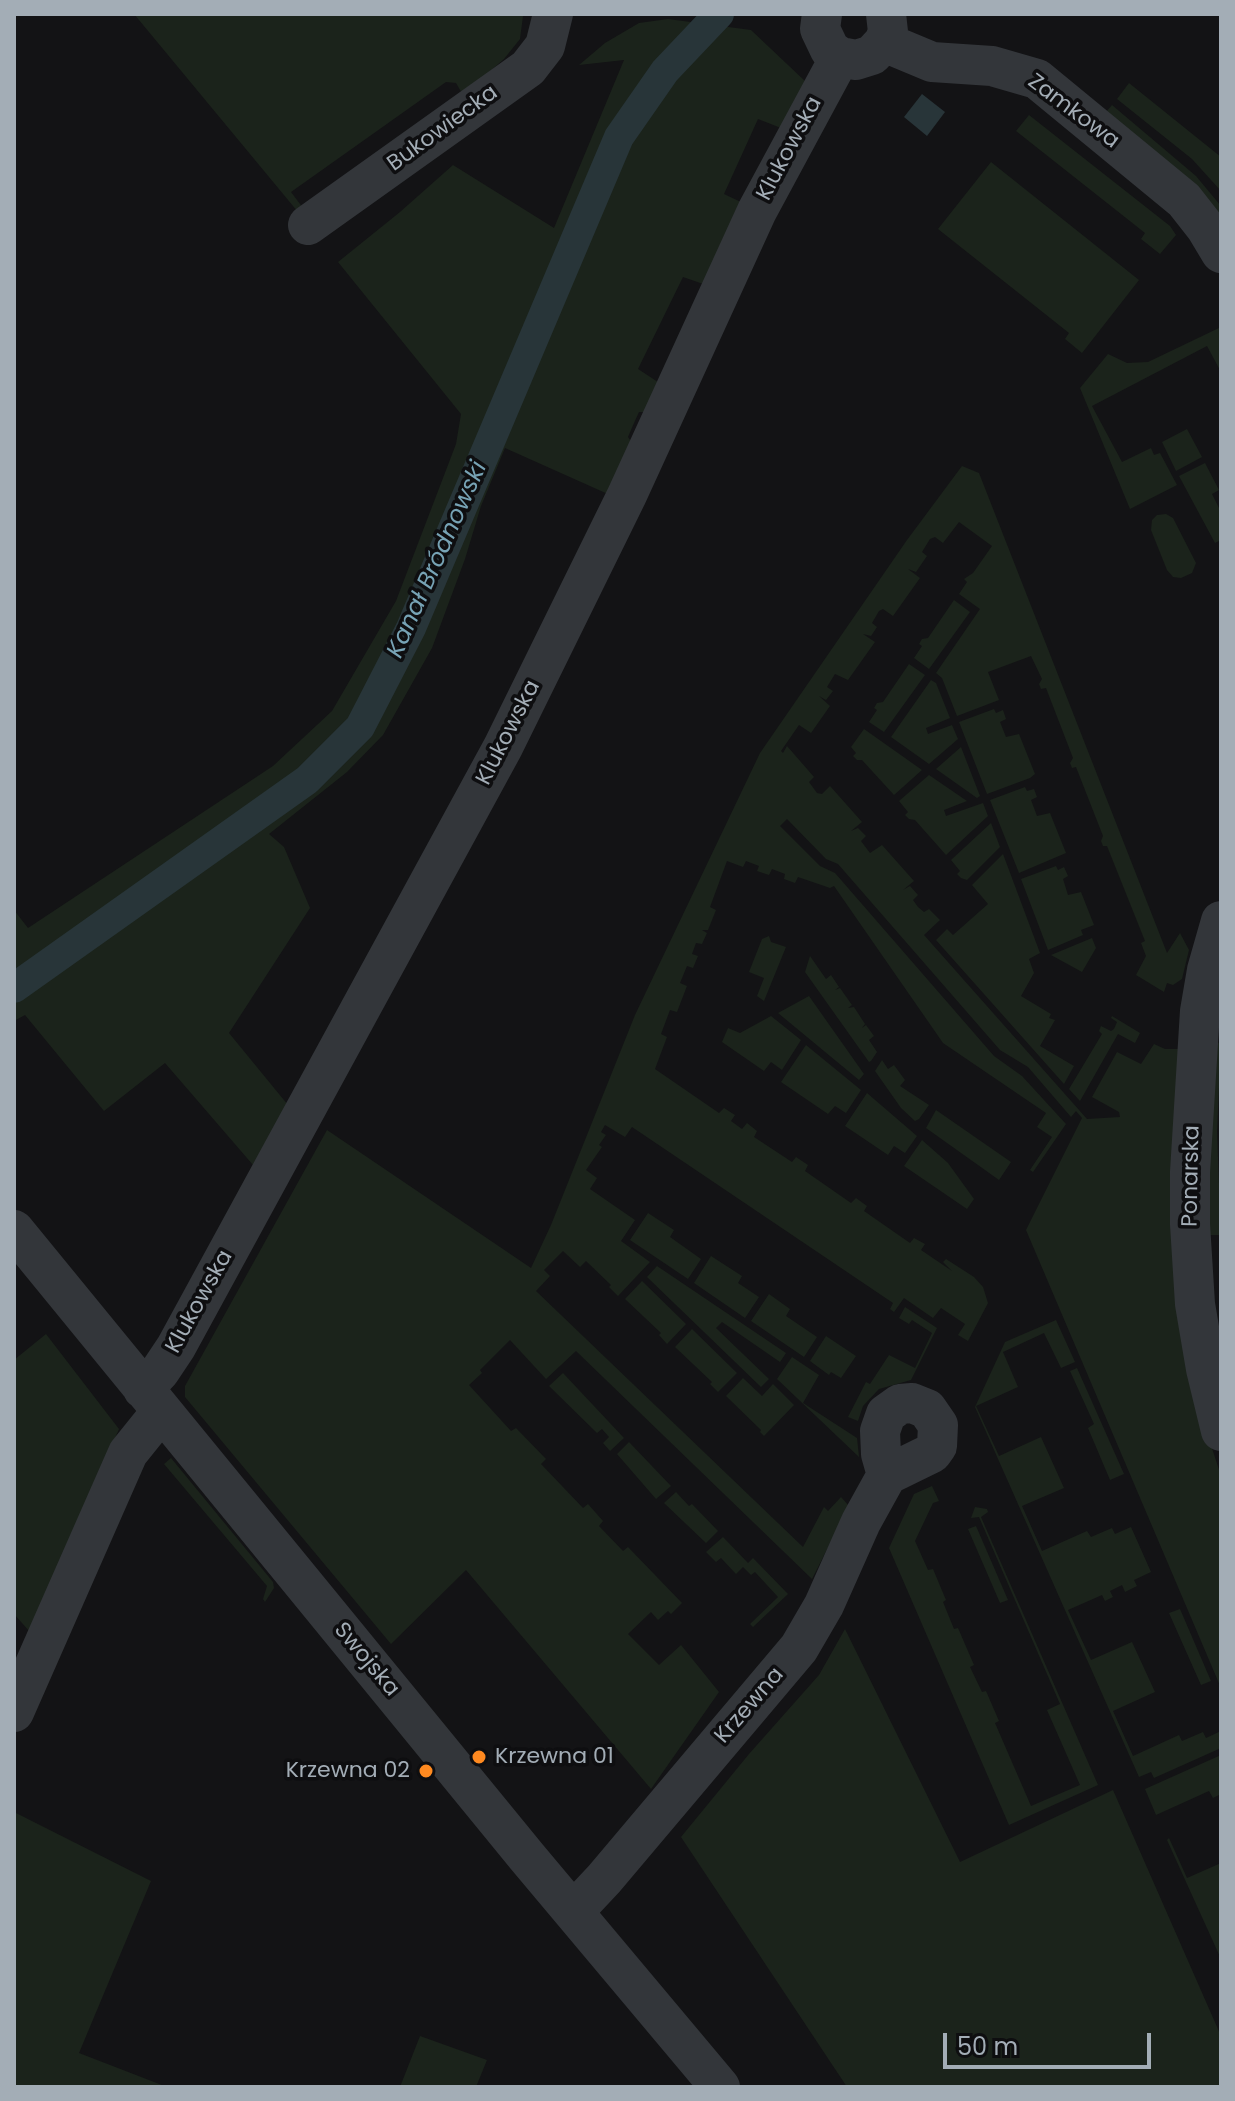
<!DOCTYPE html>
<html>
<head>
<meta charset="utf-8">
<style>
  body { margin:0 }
  #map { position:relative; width:1235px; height:2101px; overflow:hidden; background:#131315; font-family:Poppins,sans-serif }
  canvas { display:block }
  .frame { position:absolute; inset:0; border:16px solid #a3adb6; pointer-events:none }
  .scale { position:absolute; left:943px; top:2033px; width:208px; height:36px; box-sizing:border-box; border:4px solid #a3adb6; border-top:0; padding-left:10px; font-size:24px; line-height:28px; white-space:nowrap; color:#a3adb6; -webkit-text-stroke:6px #0e0e10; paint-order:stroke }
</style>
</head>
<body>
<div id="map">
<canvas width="1235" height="2101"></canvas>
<div class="frame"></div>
<div class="scale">50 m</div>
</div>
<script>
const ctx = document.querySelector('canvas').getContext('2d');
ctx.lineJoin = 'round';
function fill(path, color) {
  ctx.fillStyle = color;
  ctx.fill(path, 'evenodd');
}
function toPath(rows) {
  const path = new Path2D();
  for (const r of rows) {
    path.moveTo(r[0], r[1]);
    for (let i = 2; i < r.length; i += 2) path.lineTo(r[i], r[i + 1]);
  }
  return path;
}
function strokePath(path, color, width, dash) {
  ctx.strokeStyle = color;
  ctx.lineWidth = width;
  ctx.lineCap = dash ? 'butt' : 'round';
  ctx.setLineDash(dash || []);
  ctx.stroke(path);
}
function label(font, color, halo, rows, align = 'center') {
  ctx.font = font + ' Poppins,sans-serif';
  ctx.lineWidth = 7;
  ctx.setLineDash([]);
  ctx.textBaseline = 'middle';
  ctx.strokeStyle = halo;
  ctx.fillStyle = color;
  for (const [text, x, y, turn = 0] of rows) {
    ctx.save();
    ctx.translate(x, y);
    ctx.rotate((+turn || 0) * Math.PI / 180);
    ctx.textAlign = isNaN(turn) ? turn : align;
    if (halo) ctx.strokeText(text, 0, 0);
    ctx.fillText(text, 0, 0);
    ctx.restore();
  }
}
fill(toPath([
  [134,14,522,14,523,16,520,39,504,59,463,95,456,83,446,82,291,192,303,208,298,212],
  [668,19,751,30,806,82,781,128,758,119,724,194,745,204,709,286,683,277,638,369,661,384,648,412,639,412,634,423,628,437,634,446,610,495,505,448,481,506,465,559,432,648,383,735,347,772,269,834,284,847,310,908,229,1033,288,1105,253,1165,165,1063,104,1111,25,1015,14,1021,14,910,28,928,273,766,332,711,396,601,456,444,461,414,338,262,400,212,453,165,554,228,624,60,579,65,605,43,639,23],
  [1129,83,1221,157,1221,191,1192,159,1117,99],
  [1112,105,1196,176,1221,206,1221,221,1106,112],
  [1029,115,1170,226,1176,235,1160,254,1141,239,1145,233,1016,131],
  [991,162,1139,280,1082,353,1065,339,1069,333,938,229],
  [1221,327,1221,372,1207,346,1092,406,1122,462,1151,448,1154,455,1160,453,1177,485,1130,509,1080,388,1108,354,1127,363,1148,362],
  [1187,429,1202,457,1176,471,1162,442],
  [1205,463,1219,490,1212,494,1221,512,1221,540,1215,543,1179,476],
  [962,466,979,473,1167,953,1180,933,1189,950,1182,979,1173,985,1167,983,1164,992,1136,975,1146,956,1141,943,1145,941,1107,846,1103,846,1101,841,1103,836,1076,767,1072,768,1070,763,1073,758,1046,688,1041,689,1039,684,1042,679,1031,656,988,672,999,700,957,716,942,678,936,673,980,609,959,594,967,582,964,579,973,573,992,546,959,522,943,543,935,537,930,539,922,552,927,556,916,572,908,569,920,578,893,616,883,609,879,611,872,623,877,627,871,636,863,634,875,642,848,680,835,674,827,687,833,691,826,700,819,696,830,706,811,733,799,725,781,751,783,753,787,746,814,777,809,782,817,793,822,794,830,786,862,822,851,831,858,828,866,836,861,841,870,853,882,845,914,881,903,890,910,886,918,895,913,900,918,907,924,912,929,909,940,920,924,935,1087,1119,1120,1117,1119,1112,1092,1097,1117,1052,1141,1064,1154,1044,1165,1049,1183,1049,1210,1442,1221,1476,1221,1688,1026,1230,1082,1118,1076,1111,1071,1117,1028,1067,1000,1050,838,864,826,859,787,819,780,826,820,866,835,873,994,1056,1022,1076,1066,1124,1033,1172,1030,1170,1052,1137,1037,1127,1046,1113,943,1043,834,886,830,888,798,877,795,883,784,879,785,874,772,869,769,875,757,871,759,866,746,861,743,867,727,861,710,907,716,910,708,930,702,930,707,933,702,944,696,943,692,954,698,956,693,968,687,966,680,983,687,986,677,1012,670,1010,661,1034,667,1037,655,1069,719,1113,724,1108,735,1115,731,1121,742,1129,747,1123,757,1131,754,1137,792,1162,796,1157,808,1165,805,1171,851,1203,856,1198,867,1206,864,1211,910,1243,914,1238,925,1244,921,1250,952,1271,943,1262,946,1259,974,1277,983,1287,988,1303,968,1341,958,1335,965,1324,941,1308,933,1318,904,1298,894,1312,890,1309,893,1303,632,1127,625,1137,605,1125,601,1132,606,1135,599,1145,602,1147,586,1170,597,1178,590,1189,635,1220,621,1241,650,1262,618,1296,609,1287,611,1285,586,1261,580,1267,563,1251,544,1270,550,1276,536,1291,803,1547,824,1507,828,1511,841,1497,849,1506,812,1579,576,1351,546,1379,510,1340,480,1370,482,1373,469,1385,511,1431,516,1428,546,1459,541,1464,583,1508,588,1504,603,1521,599,1526,623,1551,628,1547,682,1603,671,1614,668,1611,658,1620,651,1612,628,1634,659,1665,681,1645,719,1692,651,1789,466,1570,391,1644,185,1397,185,1386,327,1130,531,1268,551,1225,635,1015,760,753,907,540],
  [1166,514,1173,518,1196,563,1192,573,1181,578,1173,577,1167,570,1151,530,1152,520,1157,515],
  [954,600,970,612,929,669,914,658,922,646,919,644,922,639,928,638],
  [909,664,925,675,884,732,869,722,877,710,874,708,877,703,883,702],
  [931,680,936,683,950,718,926,728,928,734,952,725,958,739,929,764,891,737],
  [994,709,996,713,1003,710,1006,719,1000,722,1006,737,1019,734,1035,774,1030,778,987,794,959,722],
  [864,729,922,770,894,795,862,760,857,760,853,756,856,753,851,747],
  [961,747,980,796,977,798,936,769],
  [929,775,967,801,944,810,946,816,983,803,988,816,946,855,915,820,909,819,905,815,908,812,899,801],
  [1025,787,1027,791,1034,789,1037,797,1031,800,1037,816,1050,813,1066,853,1019,873,990,800],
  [991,823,1000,847,967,880,961,878,957,874,960,871,951,860],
  [1003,854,1040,953,1029,959,1034,973,1021,996,1051,1014,1049,1018,1055,1020,1040,1046,1074,1066,1064,1084,936,940,947,929,953,935,988,904,972,885],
  [1056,866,1058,870,1064,867,1068,876,1063,879,1068,895,1081,892,1094,925,1081,930,1083,935,1048,950,1021,879],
  [769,936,771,942,786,947,764,1001,757,996,764,978,749,972,762,939],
  [1092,938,1096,948,1082,972,1051,955],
  [810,956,826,979,831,975,839,987,835,990,840,988,852,1005,848,1008,854,1007,865,1024,862,1028,866,1025,874,1036,869,1040,877,1052,871,1061,869,1062,805,972],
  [809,996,864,1074,859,1080,778,1013],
  [771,1016,801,1040,782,1070,771,1062,764,1071,722,1042,728,1028,740,1033],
  [1112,1016,1140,1033,1135,1043,1118,1034,1080,1101,1069,1089,1102,1034,1099,1031,1101,1026,1111,1031,1114,1029,1117,1022,1111,1018],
  [1212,1042,1221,1043,1217,1132,1221,1235,1205,1235],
  [806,1045,861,1090,846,1113,835,1106,828,1114,781,1082],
  [882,1060,888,1069,894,1065,905,1080,900,1086,929,1105,919,1119,915,1121,901,1108,875,1071],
  [867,1093,917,1136,905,1153,894,1146,888,1155,845,1126],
  [936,1110,1011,1162,999,1180,926,1128],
  [922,1140,948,1163,974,1199,967,1209,904,1166],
  [648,1213,674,1230,670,1237,701,1259,688,1279,630,1240],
  [711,1256,742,1276,738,1283,759,1297,745,1318,694,1283],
  [657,1266,786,1353,780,1362,722,1322,716,1328,769,1379,761,1387,647,1277],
  [642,1281,686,1324,667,1344,659,1335,661,1333,625,1299],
  [769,1294,790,1309,786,1316,817,1337,804,1357,751,1321],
  [905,1307,937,1328,911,1380,879,1389,863,1406,858,1421,848,1417,866,1382,870,1384,889,1355,915,1368,932,1333,912,1320,909,1324,899,1318],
  [1056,1320,1075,1362,1061,1368,1044,1333,1003,1352,1018,1387,976,1406,999,1456,1041,1437,1064,1488,1022,1506,1042,1551,1087,1531,1091,1537,1112,1528,1115,1534,1131,1527,1151,1572,1134,1580,1137,1586,1125,1592,1122,1585,1110,1591,1113,1597,1105,1601,1102,1595,1068,1610,1091,1660,1132,1642,1155,1692,1113,1711,1133,1756,1179,1735,1182,1741,1203,1732,1206,1738,1221,1731,1221,1748,1154,1778,1151,1772,1139,1777,975,1407,1005,1342],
  [692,1329,737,1373,718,1392,710,1384,712,1382,675,1347],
  [46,1334,119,1429,30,1632,14,1614,14,1360],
  [826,1336,856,1356,841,1378,831,1372,829,1375,810,1361],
  [792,1357,819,1375,803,1403,857,1438,859,1457,777,1379],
  [1077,1368,1124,1474,1110,1480,1088,1428,1094,1424,1070,1371],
  [563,1373,624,1438,610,1451,603,1443,609,1437,602,1429,597,1433,549,1386],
  [743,1378,762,1396,773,1384,794,1405,764,1436,760,1432,761,1430,726,1396],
  [629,1442,671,1486,656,1499,617,1454],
  [171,1458,273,1582,274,1588,265,1602,263,1599,267,1586,164,1464],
  [932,1486,939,1501,933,1503,915,1541,928,1570,933,1569,946,1600,943,1602,954,1629,958,1628,974,1665,970,1667,982,1692,986,1691,999,1721,995,1723,1031,1806,1080,1785,1047,1710,1060,1704,979,1517,971,1518,975,1507,987,1509,988,1512,981,1517,1098,1785,1009,1825,889,1548,914,1494],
  [676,1492,689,1506,692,1504,718,1531,706,1543,664,1503],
  [976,1526,1008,1600,1000,1603,968,1529],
  [723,1537,748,1563,753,1558,788,1594,753,1627,750,1624,778,1597,755,1572,751,1575,743,1567,736,1574,721,1558,716,1562,706,1552],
  [1180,1609,1211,1681,1201,1685,1169,1613],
  [845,1629,960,1862,1113,1790,1221,2036,1221,2087,847,2087,681,1837,749,1754,819,1675],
  [1221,1755,1221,1794,1213,1798,1209,1791,1156,1815,1145,1789],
  [14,1812,151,1881,79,2053,167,2087,14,2087],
  [1169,1838,1187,1878,1221,1863,1221,1959,1167,1840],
  [420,2036,487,2060,476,2087,400,2087]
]), '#1b231b');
fill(toPath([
  [922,94,945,112,927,136,904,117]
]), '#283539');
strokePath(toPath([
  [14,988,307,780,360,727,411,628,619,137,665,71,719,14]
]), '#283539', 30);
strokePath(toPath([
  [822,14,820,29,830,50,840,57,856,60,872,55,884,42,888,32,886,14],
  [884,42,932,62,992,66,1037,79,1184,200,1206,228,1221,253],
  [308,225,528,68,545,46,553,14],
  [1221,921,1207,970,1200,1011,1190,1172,1190,1224,1195,1304,1206,1369,1221,1431],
  [14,1230,527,1857,720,2087],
  [143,1389,160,1371,176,1347,503,747,627,495,757,211,840,57],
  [14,1712,128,1453,161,1412],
  [574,1911,604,1879,799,1648,824,1605,861,1522,887,1475,932,1453,937,1446,938,1425,927,1409,912,1403,900,1404,886,1414,880,1431,881,1454,887,1475]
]), '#33363a', 40);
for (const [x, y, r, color] of [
  [479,1757,8,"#ff8a20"],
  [426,1771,8,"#ff8a20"]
]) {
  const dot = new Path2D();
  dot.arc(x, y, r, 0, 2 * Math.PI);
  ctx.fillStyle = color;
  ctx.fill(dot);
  strokePath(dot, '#0e0e10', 3);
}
label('22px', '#a3adb6', '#0e0e10', [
  ["Zamkowa",1073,112,37],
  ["Bukowiecka",443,129,-36],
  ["Klukowska",790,149,-62],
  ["Klukowska",509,733,-63],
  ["Ponarska",1192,1176,-89],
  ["Klukowska",200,1302,-61],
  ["Swojska",366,1660,50],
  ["Krzewna",750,1706,-49]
]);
label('22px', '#a3adb6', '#0e0e10', [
  ["Krzewna 01",495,1757],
  ["Krzewna 02",410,1771,"right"]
], 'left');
label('italic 24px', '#77a3b5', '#0e0e10', [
  ["Kanał Bródnowski",438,560,-66]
]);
</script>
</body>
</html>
